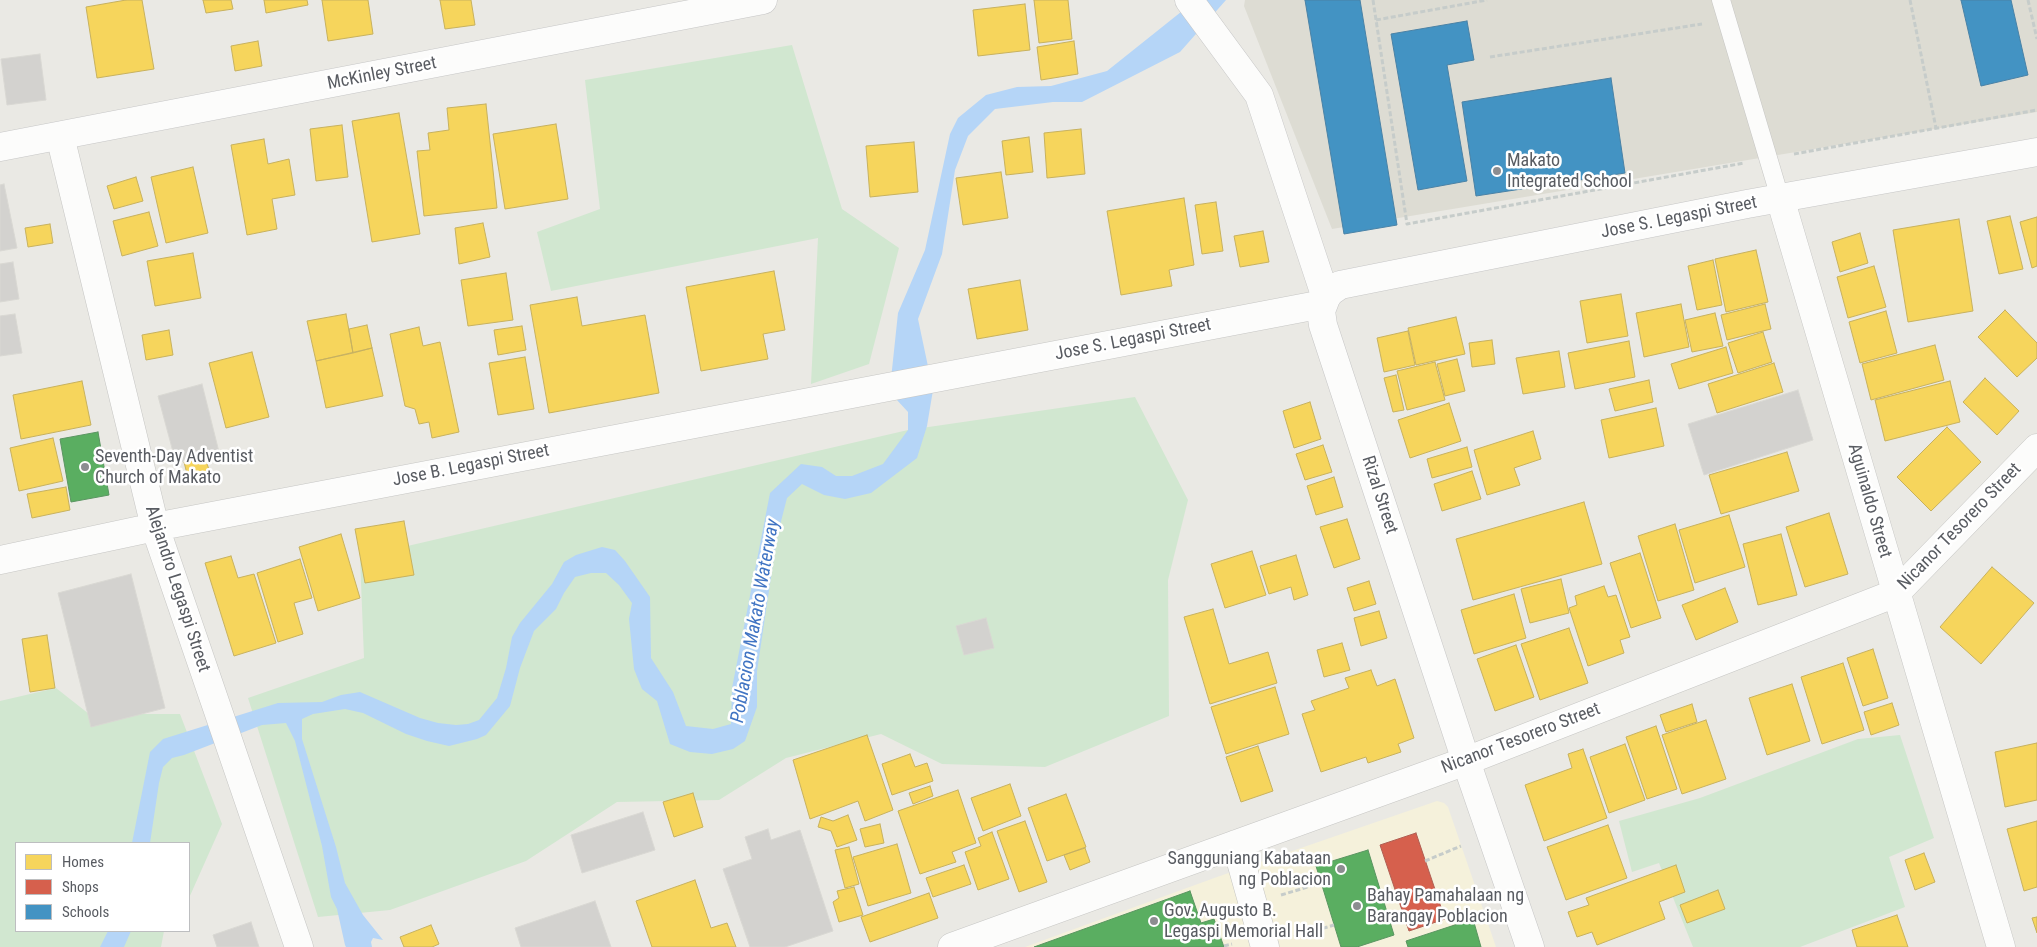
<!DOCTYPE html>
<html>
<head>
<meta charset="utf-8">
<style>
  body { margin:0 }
  #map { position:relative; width:2037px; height:947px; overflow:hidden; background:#eae9e4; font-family:"Roboto Condensed",sans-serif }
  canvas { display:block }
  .legend { position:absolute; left:15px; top:842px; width:175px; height:90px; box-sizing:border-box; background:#fff; border:1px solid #bdbec0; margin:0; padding:6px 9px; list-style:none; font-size:15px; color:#595c62 }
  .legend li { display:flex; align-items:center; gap:10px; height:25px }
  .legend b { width:25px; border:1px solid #bdbec0 }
</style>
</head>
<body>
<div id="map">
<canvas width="2037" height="947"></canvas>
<ul class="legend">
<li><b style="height:14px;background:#f6d55c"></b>Homes</li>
<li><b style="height:14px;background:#d6604d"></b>Shops</li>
<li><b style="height:14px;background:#4393c3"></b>Schools</li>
</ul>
</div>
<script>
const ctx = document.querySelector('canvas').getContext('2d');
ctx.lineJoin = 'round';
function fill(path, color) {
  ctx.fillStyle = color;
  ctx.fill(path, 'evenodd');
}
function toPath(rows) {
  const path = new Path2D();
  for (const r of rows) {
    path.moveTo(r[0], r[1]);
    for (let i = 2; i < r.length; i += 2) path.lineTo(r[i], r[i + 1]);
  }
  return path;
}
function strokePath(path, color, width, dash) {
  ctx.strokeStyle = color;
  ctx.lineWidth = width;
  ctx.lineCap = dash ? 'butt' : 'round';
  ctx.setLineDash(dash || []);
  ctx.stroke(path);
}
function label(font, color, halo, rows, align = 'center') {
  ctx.font = font + ' "Roboto Condensed",sans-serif';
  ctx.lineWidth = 5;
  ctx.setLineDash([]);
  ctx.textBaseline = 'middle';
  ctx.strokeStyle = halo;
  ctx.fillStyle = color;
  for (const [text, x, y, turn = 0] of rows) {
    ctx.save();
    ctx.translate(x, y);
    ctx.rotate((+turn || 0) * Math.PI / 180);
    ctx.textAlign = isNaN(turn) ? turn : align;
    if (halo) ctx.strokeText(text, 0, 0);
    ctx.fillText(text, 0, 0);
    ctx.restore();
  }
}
fill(toPath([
  [1437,801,1444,803,1448,807,1496,947,1025,947,1217,877]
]), '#f5f1db');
fill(toPath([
  [1245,0,2037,0,2037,112,1332,229,1244,6]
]), '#dddcd3');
fill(toPath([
  [792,45,842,209,899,248,869,364,811,384,818,238,551,291,537,232,600,209,585,80],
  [1135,397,1188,500,1168,580,1169,716,1045,767,942,764,881,734,786,758,719,800,617,802,526,861,390,910,318,917,248,698,364,658,360,557,908,430],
  [56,688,89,714,180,714,222,824,189,898,189,843,16,843,16,931,164,931,161,947,0,947,0,701],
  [1900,735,1934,838,1889,857,1905,907,1800,947,1693,947,1659,863,1632,872,1619,821,1700,798,1858,739]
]), '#d1e7d0');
fill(toPath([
  [1196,0,1226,0,1180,52,1082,102,1053,102,995,109,968,136,955,170,942,254,918,319,933,390,927,426,917,458,871,493,845,499,824,495,802,484,787,498,777,537,757,671,757,707,745,741,733,749,712,754,690,752,670,744,657,701,642,689,634,669,629,619,632,603,619,585,606,573,591,573,575,577,564,593,556,609,534,631,520,668,510,706,486,735,477,739,449,746,427,741,406,734,363,713,345,709,313,714,302,719,302,739,336,847,345,883,363,915,383,940,373,938,371,942,372,947,346,947,345,945,337,909,331,897,322,846,295,741,286,723,262,725,184,755,172,758,163,767,159,783,150,843,132,843,150,752,163,739,278,703,322,702,341,695,360,692,420,718,438,723,456,725,468,724,479,720,497,698,506,668,512,637,520,623,552,584,564,562,576,555,602,547,615,550,625,561,650,597,651,658,673,692,686,726,713,729,731,724,732,688,770,493,801,464,822,467,836,476,852,476,883,464,908,430,908,412,896,399,891,379,898,313,925,250,950,134,958,118,986,95,1017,87,1051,86,1107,71],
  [108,931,131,931,124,947,100,947]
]), '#b5d5f7');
const homes = toPath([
  [126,0,142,0,154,69,97,78,86,7,126,0],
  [203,0,231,0,233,9,206,13,203,0],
  [264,0,307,0,308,5,266,13,264,0],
  [322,0,368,0,373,34,328,41,322,0],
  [440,0,471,0,475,25,445,29,440,0],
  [1034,0,1068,0,1072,39,1039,43,1034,0],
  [1025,4,1030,50,978,56,973,10,1025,4],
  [258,41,262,66,235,71,231,46,258,41],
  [1074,41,1078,74,1041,80,1037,47,1074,41],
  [486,104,497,208,424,216,417,151,430,150,428,133,449,130,447,108,486,104],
  [399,113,420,234,372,242,352,121,399,113],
  [556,124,568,199,505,209,493,134,556,124],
  [342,125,348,177,316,181,310,129,342,125],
  [1081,129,1085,174,1047,178,1044,133,1081,129],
  [1029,137,1033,172,1006,175,1002,141,1029,137],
  [264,139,268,164,289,159,295,195,272,199,277,229,247,235,231,145,264,139],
  [914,142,918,192,870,197,866,146,914,142],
  [193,167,208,233,166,243,151,177,193,167],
  [1001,172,1008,218,963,225,956,178,1001,172],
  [136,177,143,201,114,209,107,186,136,177],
  [1184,198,1194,265,1169,270,1172,286,1121,295,1107,211,1184,198],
  [1216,202,1223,251,1202,254,1195,205,1216,202],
  [149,212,158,246,122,256,113,221,149,212],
  [2010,216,2023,269,1999,274,1987,221,2010,216],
  [2037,217,2037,266,2032,268,2020,222,2037,217],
  [1959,219,1973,311,1908,322,1893,230,1959,219],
  [483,223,490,257,459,264,455,228,483,223],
  [50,224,53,243,28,247,25,228,50,224],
  [1263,231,1269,262,1240,267,1234,236,1263,231],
  [1860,233,1868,263,1840,272,1832,242,1860,233],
  [1756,250,1768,302,1726,312,1715,259,1756,250],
  [193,253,201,298,155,306,147,261,193,253],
  [1713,260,1722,305,1697,310,1688,266,1713,260],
  [1874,266,1886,307,1848,318,1837,277,1874,266],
  [774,271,785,330,763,334,768,359,701,371,686,287,774,271],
  [506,273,513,320,468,326,461,280,506,273],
  [1020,280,1028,330,977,339,968,289,1020,280],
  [1621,294,1628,336,1587,343,1580,301,1621,294],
  [577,297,582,326,645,315,659,393,549,413,530,305,577,297],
  [1681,304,1689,347,1644,357,1636,313,1681,304],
  [1765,304,1771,329,1727,340,1721,315,1765,304],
  [2005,310,2037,343,2037,358,2017,377,1978,337,2005,310],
  [1886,311,1897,353,1860,363,1849,322,1886,311],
  [1715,313,1723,346,1692,352,1685,320,1715,313],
  [346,314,353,353,316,361,307,321,346,314],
  [1456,317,1465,354,1416,365,1408,328,1456,317],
  [367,325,372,348,353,353,349,329,367,325],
  [522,326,526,350,498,355,494,330,522,326],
  [419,327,423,346,440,342,459,432,432,438,429,422,419,424,415,409,405,406,390,334,419,327],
  [169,330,173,355,146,360,142,335,169,330],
  [1408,331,1415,365,1384,372,1377,338,1408,331],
  [1763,332,1772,362,1738,373,1728,343,1763,332],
  [1492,340,1495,364,1472,367,1469,343,1492,340],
  [1629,341,1635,377,1575,389,1568,353,1629,341],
  [1935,345,1944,380,1871,400,1862,364,1935,345],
  [1726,347,1733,373,1679,389,1671,364,1726,347],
  [372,348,383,396,326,408,316,361,372,348],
  [1559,351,1565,387,1523,394,1516,358,1559,351],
  [252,352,269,417,226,428,209,363,252,352],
  [525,357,534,409,498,415,489,363,525,357],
  [1457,359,1465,391,1445,396,1437,364,1457,359],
  [1435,362,1445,400,1407,410,1397,371,1435,362],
  [1774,363,1783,392,1717,413,1708,384,1774,363],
  [1396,375,1404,410,1393,412,1384,378,1396,375],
  [1985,378,2019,411,1997,435,1963,402,1985,378],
  [1649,380,1653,402,1615,411,1609,389,1649,380],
  [82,381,91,425,21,439,13,395,82,381],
  [1950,381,1960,422,1885,441,1875,400,1950,381],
  [1310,402,1321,439,1294,448,1283,411,1310,402],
  [1449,403,1461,441,1410,458,1398,420,1449,403],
  [1656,408,1664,446,1609,458,1601,420,1656,408],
  [1947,427,1981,462,1931,511,1897,477,1947,427],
  [1533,431,1541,459,1514,468,1520,485,1487,495,1474,450,1533,431],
  [53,438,63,481,19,491,10,448,53,438],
  [1323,445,1332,472,1305,480,1296,454,1323,445],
  [1467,447,1472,467,1432,478,1427,459,1467,447],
  [1787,452,1799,491,1721,514,1709,475,1787,452],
  [205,457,210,473,188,478,184,462,205,457],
  [1472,471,1481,499,1442,511,1434,484,1472,471],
  [1334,477,1343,507,1316,515,1307,486,1334,477],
  [66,487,70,510,32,518,27,494,66,487],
  [1584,502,1602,564,1473,600,1456,539,1584,502],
  [1829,513,1848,574,1805,587,1786,527,1829,513],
  [1729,515,1745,567,1695,583,1679,530,1729,515],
  [1347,519,1360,559,1334,568,1320,527,1347,519],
  [404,521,414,575,365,583,355,529,404,521],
  [1675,524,1694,590,1658,601,1638,536,1675,524],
  [341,534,360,598,318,611,299,547,341,534],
  [1781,534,1797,595,1758,605,1743,544,1781,534],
  [1252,551,1266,595,1225,608,1211,564,1252,551],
  [1640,553,1661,618,1631,628,1610,563,1640,553],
  [1296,555,1308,595,1294,600,1291,587,1269,594,1260,566,1296,555],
  [231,556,238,578,254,574,276,643,234,656,205,563,231,556],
  [300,559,312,598,294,603,303,634,278,642,257,573,300,559],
  [1992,567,2034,603,1981,664,1940,627,1992,567],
  [1561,579,1569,613,1530,623,1521,589,1561,579],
  [1369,581,1376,604,1354,611,1347,588,1369,581],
  [1604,586,1608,597,1616,595,1630,637,1620,640,1624,653,1588,666,1569,608,1577,605,1575,596,1604,586],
  [1725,588,1738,622,1696,640,1682,605,1725,588],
  [1514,594,1526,638,1474,654,1461,610,1514,594],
  [1213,609,1229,664,1268,652,1277,683,1210,704,1184,617,1213,609],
  [1379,611,1387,638,1361,646,1354,618,1379,611],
  [1569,628,1588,683,1540,700,1521,644,1569,628],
  [47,635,55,688,30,692,22,639,47,635],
  [1342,643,1350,670,1324,677,1317,650,1342,643],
  [1516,645,1534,697,1495,711,1477,659,1516,645],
  [1873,649,1888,698,1863,706,1847,658,1873,649],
  [1843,663,1864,730,1822,744,1801,677,1843,663],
  [1371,670,1377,686,1395,679,1414,738,1398,744,1401,752,1368,763,1366,757,1321,772,1302,714,1315,710,1311,701,1349,688,1345,678,1371,670],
  [1792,684,1810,741,1767,755,1749,698,1792,684],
  [1275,687,1289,734,1226,754,1211,707,1275,687],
  [1892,703,1899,725,1871,735,1864,712,1892,703],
  [1692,704,1697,722,1666,732,1660,715,1692,704],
  [1706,720,1726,779,1682,794,1662,735,1706,720],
  [1656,726,1677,789,1647,799,1626,737,1656,726],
  [867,735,893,810,865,821,858,801,810,819,793,760,867,735],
  [2037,743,2037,800,2005,807,1995,752,2037,743],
  [1625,744,1645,800,1609,813,1590,757,1625,744],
  [1258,746,1273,791,1241,802,1226,757,1258,746],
  [1583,749,1607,818,1544,841,1525,785,1572,768,1568,754,1583,749],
  [910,754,915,767,927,763,933,781,892,795,882,764,910,754],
  [1010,784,1021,816,983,831,971,798,1010,784],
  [930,786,933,796,913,804,909,793,930,786],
  [958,790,976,843,952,852,956,862,920,874,898,811,958,790],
  [693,793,703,827,674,837,663,802,693,793],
  [1066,794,1086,847,1047,861,1028,808,1066,794],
  [848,815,857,840,837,847,831,831,818,827,821,817,833,821,848,815],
  [1025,821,1047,882,1019,892,997,831,1025,821],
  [2037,821,2037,887,2024,891,2007,829,2037,821],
  [880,824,884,843,865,847,860,829,880,824],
  [1608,825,1627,878,1566,900,1547,847,1608,825],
  [992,832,1009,879,978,890,965,852,981,846,978,838,992,832],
  [897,844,911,893,868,906,853,857,897,844],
  [849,847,859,884,845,888,835,850,849,847],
  [1085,848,1090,862,1070,870,1064,855,1085,848],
  [1924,853,1935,882,1915,890,1905,860,1924,853],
  [964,865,971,884,933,897,926,878,964,865],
  [1676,865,1685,892,1659,902,1665,919,1597,945,1592,932,1577,937,1568,912,1589,905,1586,898,1676,865],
  [695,880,711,928,727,923,736,947,652,947,636,901,695,880],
  [854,887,863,915,839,922,833,902,839,898,837,891,854,887],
  [1718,890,1725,909,1687,923,1680,905,1718,890],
  [929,893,938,918,870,942,861,917,929,893],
  [1897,915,1908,947,1857,947,1852,930,1897,915],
  [2037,917,2037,933,2032,918,2037,917],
  [431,925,439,944,432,947,404,947,400,937,431,925]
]);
fill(homes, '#f6d55c');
strokePath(homes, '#c7b15e', 1);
const shops = toPath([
  [1416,833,1445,919,1409,931,1380,845,1416,833]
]);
fill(shops, '#d6604d');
strokePath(shops, '#b05f53', 1);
const schools = toPath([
  [1305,0,1360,0,1397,225,1344,234,1305,0],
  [1961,0,2011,0,2028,75,1981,86,1961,0],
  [1467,21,1474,60,1447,65,1467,181,1418,190,1391,34,1467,21],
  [1611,78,1625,173,1476,196,1462,102,1611,78]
]);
fill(schools, '#4393c3');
strokePath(schools, '#4a82a6', 1);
const public = toPath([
  [98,432,109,495,71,502,60,439,98,432],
  [1368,850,1394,935,1357,947,1341,947,1316,866,1368,850],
  [1190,891,1201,923,1214,919,1224,947,1034,947,1190,891],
  [1473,919,1481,947,1408,947,1406,941,1473,919]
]);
fill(public, '#5aae61');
strokePath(public, '#5a9561', 1);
const building = toPath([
  [40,54,46,100,7,105,1,59,40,54],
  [4,184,17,248,0,251,0,185,4,184],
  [13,262,19,299,0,302,0,264,13,262],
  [15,314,22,353,0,356,0,316,15,314],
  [202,384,219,452,176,463,158,396,202,384],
  [1798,390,1813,440,1704,475,1688,424,1798,390],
  [131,574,165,708,91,727,58,593,131,574],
  [986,618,994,648,964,655,956,626,986,618],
  [643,812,655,850,582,873,571,835,643,812],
  [768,829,771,840,800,830,833,931,785,947,750,947,723,869,752,859,745,837,768,829],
  [595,901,611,947,521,947,515,928,595,901],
  [251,922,259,947,217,947,213,935,251,922]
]);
fill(building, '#d3d2cf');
strokePath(building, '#d9d8d3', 1);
const lane = toPath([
  [1721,0,1780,198]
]);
const street = toPath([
  [60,136,155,527,299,947],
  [1780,198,2001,947],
  [0,560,155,527,1323,304],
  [1236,844,1265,947],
  [952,947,1466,761,1896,593,2037,448]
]);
const secondary = toPath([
  [1189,0,1259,95,1326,298],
  [0,147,763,0],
  [1530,947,1466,761,1323,325,1321,311,1326,298,1330,292,1340,285,1747,204,2037,152]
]);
strokePath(lane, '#c6c6c4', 19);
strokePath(street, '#c6c6c4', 29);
strokePath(secondary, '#c6c6c6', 29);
strokePath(toPath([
  [1373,0,1407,224,1744,163],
  [1910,0,1936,128],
  [2028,0,2037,39],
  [1376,20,1487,0],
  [1490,57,1702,24],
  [1794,154,2037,110],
  [1425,861,1461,846],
  [1281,895,1321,883],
  [1294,937,1334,925],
  [1224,946,1232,944]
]), '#c6ccca', 3, [5, 2.5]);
strokePath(lane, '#fcfcfb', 18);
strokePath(street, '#fcfcfb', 28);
strokePath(secondary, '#fcfcfb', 28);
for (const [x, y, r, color] of [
  [1497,171,5,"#8c8d90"],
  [85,467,5,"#8c8d90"],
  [1341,869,5,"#8c8d90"],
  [1357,906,5,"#8c8d90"],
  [1154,921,5,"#8c8d90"]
]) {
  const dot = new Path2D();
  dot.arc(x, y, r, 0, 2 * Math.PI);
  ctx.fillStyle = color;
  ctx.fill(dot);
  strokePath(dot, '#fff', 2);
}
label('18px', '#595c62', '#fff', [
  ["McKinley Street",382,74,-11],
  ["Jose S. Legaspi Street",1679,218,-11],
  ["Jose S. Legaspi Street",1133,340,-11],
  ["Jose B. Legaspi Street",471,466,-11],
  ["Rizal Street",1379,495,72],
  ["Aguinaldo Street",1869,501,74],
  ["Nicanor Tesorero Street",1960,527,-46],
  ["Alejandro Legaspi Street",177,589,72],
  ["Nicanor Tesorero Street",1521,739,-21]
]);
label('18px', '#595c62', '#fff', [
  ["Makato",1507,161],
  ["Integrated School",1507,182],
  ["Seventh-Day Adventist",95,457],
  ["Church of Makato",95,478],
  ["Sangguniang Kabataan",1331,859,"right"],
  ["ng Poblacion",1331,880,"right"],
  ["Bahay Pamahalaan ng",1367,896],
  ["Barangay Poblacion",1367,917],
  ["Gov. Augusto B.",1164,911],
  ["Legaspi Memorial Hall",1164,932]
], 'left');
label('italic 19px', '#4074c3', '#fff', [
  ["Poblacion Makato Waterway",756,621,-80]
]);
</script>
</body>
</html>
